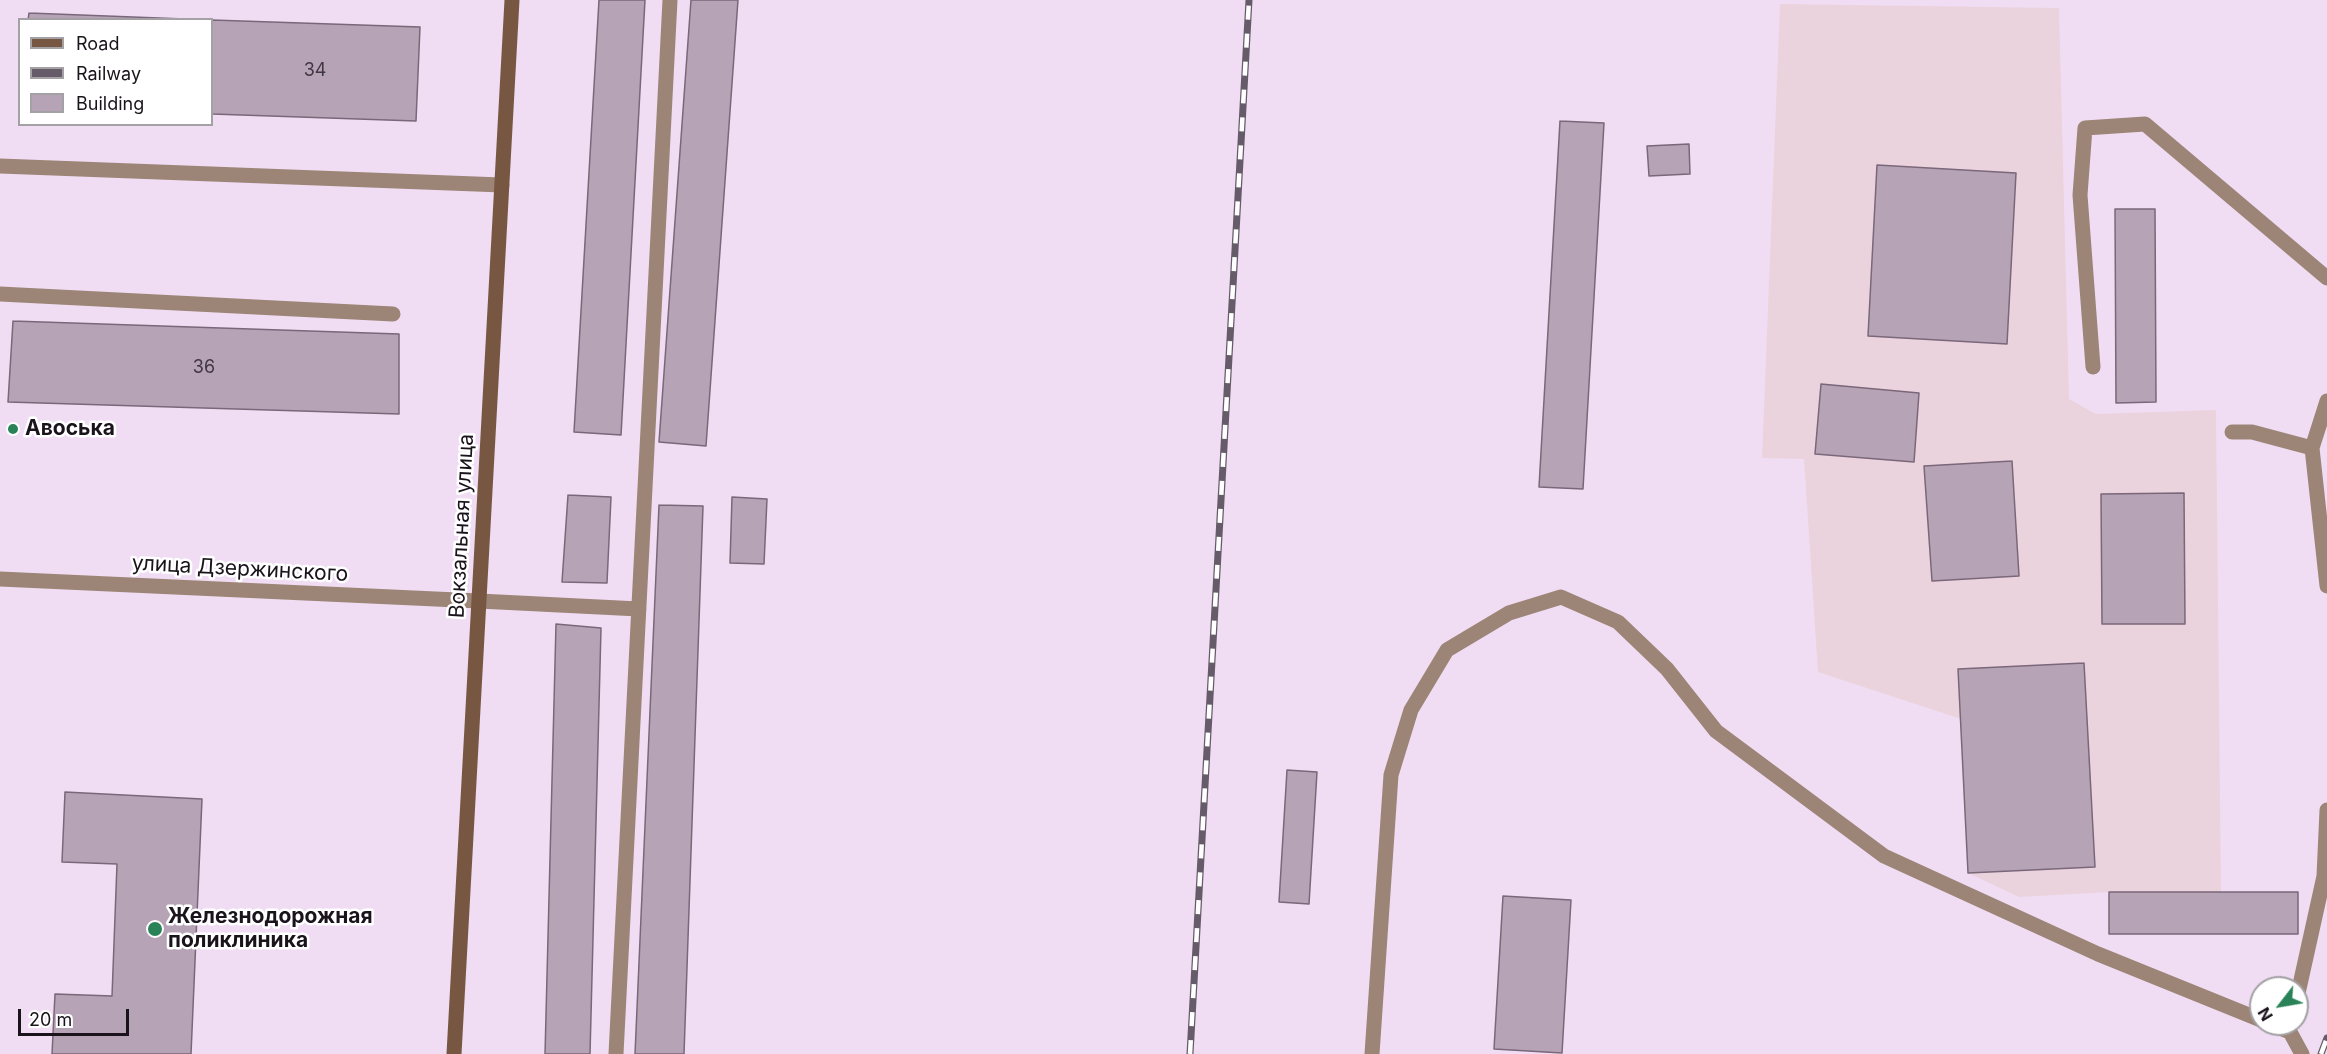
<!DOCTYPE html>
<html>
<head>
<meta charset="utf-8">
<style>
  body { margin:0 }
  #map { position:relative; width:2327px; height:1054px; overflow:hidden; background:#f0ddf4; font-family:Inter,sans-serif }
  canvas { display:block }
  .legend { position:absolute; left:18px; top:18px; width:195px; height:108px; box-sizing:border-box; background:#fff; border:2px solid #a3a1a4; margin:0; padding:8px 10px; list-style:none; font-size:18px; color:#1a131b }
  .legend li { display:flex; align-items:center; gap:12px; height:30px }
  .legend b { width:30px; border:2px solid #a3a1a4 }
  .north { position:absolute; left:2249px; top:976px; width:60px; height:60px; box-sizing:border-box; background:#fff; border:2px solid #a3a1a4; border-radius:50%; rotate:239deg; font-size:16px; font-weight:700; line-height:24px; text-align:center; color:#1a131b }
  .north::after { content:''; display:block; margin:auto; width:21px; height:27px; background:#2a8358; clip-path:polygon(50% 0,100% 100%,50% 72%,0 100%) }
  .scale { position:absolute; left:18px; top:1009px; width:111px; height:27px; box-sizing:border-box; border:3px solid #1a131b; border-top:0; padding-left:8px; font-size:18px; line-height:21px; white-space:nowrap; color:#1a131b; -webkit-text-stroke:4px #fff; paint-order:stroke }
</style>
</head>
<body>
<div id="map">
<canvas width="2327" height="1054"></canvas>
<ul class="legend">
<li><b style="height:8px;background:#785742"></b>Road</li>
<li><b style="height:8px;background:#665b68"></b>Railway</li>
<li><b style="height:16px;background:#b7a3b6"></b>Building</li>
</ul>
<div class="north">N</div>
<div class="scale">20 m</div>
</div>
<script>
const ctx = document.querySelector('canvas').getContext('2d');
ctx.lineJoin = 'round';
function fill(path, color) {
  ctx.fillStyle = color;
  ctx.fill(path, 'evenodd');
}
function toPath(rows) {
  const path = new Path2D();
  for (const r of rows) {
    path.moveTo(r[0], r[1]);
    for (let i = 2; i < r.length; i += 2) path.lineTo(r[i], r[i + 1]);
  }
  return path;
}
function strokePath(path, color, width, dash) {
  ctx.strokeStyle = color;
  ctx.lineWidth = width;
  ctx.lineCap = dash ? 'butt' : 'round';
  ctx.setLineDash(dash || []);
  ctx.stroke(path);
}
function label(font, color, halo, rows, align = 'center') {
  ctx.font = font + ' Inter,sans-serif';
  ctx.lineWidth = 5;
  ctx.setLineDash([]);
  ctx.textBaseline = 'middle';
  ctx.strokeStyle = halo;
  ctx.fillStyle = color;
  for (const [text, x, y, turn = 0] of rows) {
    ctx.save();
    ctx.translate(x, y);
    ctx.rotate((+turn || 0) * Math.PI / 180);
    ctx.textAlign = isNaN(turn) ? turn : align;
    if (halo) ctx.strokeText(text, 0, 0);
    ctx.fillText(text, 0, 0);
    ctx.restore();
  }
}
fill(toPath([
  [1780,4,2059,8,2069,399,2096,414,2216,410,2221,892,2109,892,2019,897,1968,873,1961,719,1818,672,1804,459,1762,458]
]), '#ebd3dd');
const building = toPath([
  [599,0,645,0,621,435,574,432,599,0],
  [691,0,738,0,706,446,659,442,691,0],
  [29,13,211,20,28,20,29,13],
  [212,20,420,27,416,121,212,114,212,20],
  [1560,121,1604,123,1583,489,1539,487,1560,121],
  [1689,144,1690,174,1649,176,1647,146,1689,144],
  [1877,165,2016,173,2007,344,1868,336,1877,165],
  [2115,209,2155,209,2156,402,2116,403,2115,209],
  [13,321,399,334,399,414,8,402,13,321],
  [1821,384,1919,393,1914,462,1815,454,1821,384],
  [2012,461,2019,576,1932,581,1924,466,2012,461],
  [2184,493,2185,624,2102,624,2101,494,2184,493],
  [568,495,611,497,607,583,562,582,568,495],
  [732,497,767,499,764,564,730,563,732,497],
  [659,505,703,506,684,1054,635,1054,659,505],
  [556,624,601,628,590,1054,545,1054,556,624],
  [2084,663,2095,867,1968,873,1958,669,2084,663],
  [1287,770,1317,772,1309,904,1279,902,1287,770],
  [65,792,202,799,191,1054,52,1054,55,994,112,996,117,864,62,862,65,792],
  [2109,892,2298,892,2298,934,2109,934,2109,892],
  [1503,896,1571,900,1562,1053,1494,1049,1503,896]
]);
fill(building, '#b7a3b6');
strokePath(building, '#7a677a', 1.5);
strokePath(toPath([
  [0,166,502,185],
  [0,294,393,314],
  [2093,367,2080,195,2085,128,2145,124,2327,278],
  [2232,432,2252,432,2312,448,2327,586],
  [2312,448,2327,401],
  [479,601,639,609],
  [2297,998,2324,876,2327,810],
  [2270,1024,2290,1032,2302,1054],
  [616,1054,670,0],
  [1372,1054,1391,775,1411,710,1447,650,1509,613,1561,597,1618,622,1667,669,1716,731,1884,856,2098,954,2261,1020]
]), '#9c8576', 15);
strokePath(toPath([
  [0,579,479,601]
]), '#9c8576', 15);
strokePath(toPath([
  [454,1054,512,0]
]), '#785742', 15);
const rail = toPath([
  [1190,1054,1249,0],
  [2321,1054,2327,1038]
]);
strokePath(rail, '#665b68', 7);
strokePath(rail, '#fff', 4.5, [14]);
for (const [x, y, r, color] of [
  [13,429,6,"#2a8358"],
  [155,929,8,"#2a8358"]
]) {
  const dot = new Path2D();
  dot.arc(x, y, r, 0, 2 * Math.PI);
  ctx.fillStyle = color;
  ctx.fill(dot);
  strokePath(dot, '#fff', 2);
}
label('18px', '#413742', null, [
  ["34",315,71],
  ["36",204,368]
]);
label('bold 21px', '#1a131b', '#fff', [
  ["Авоська",25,429],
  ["Железнодорожная",168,917],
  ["поликлиника",168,941]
], 'left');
label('21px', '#1a131b', '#fff', [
  ["Вокзальная улица",462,526,-87],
  ["улица Дзержинского",240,569,3]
]);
</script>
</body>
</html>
